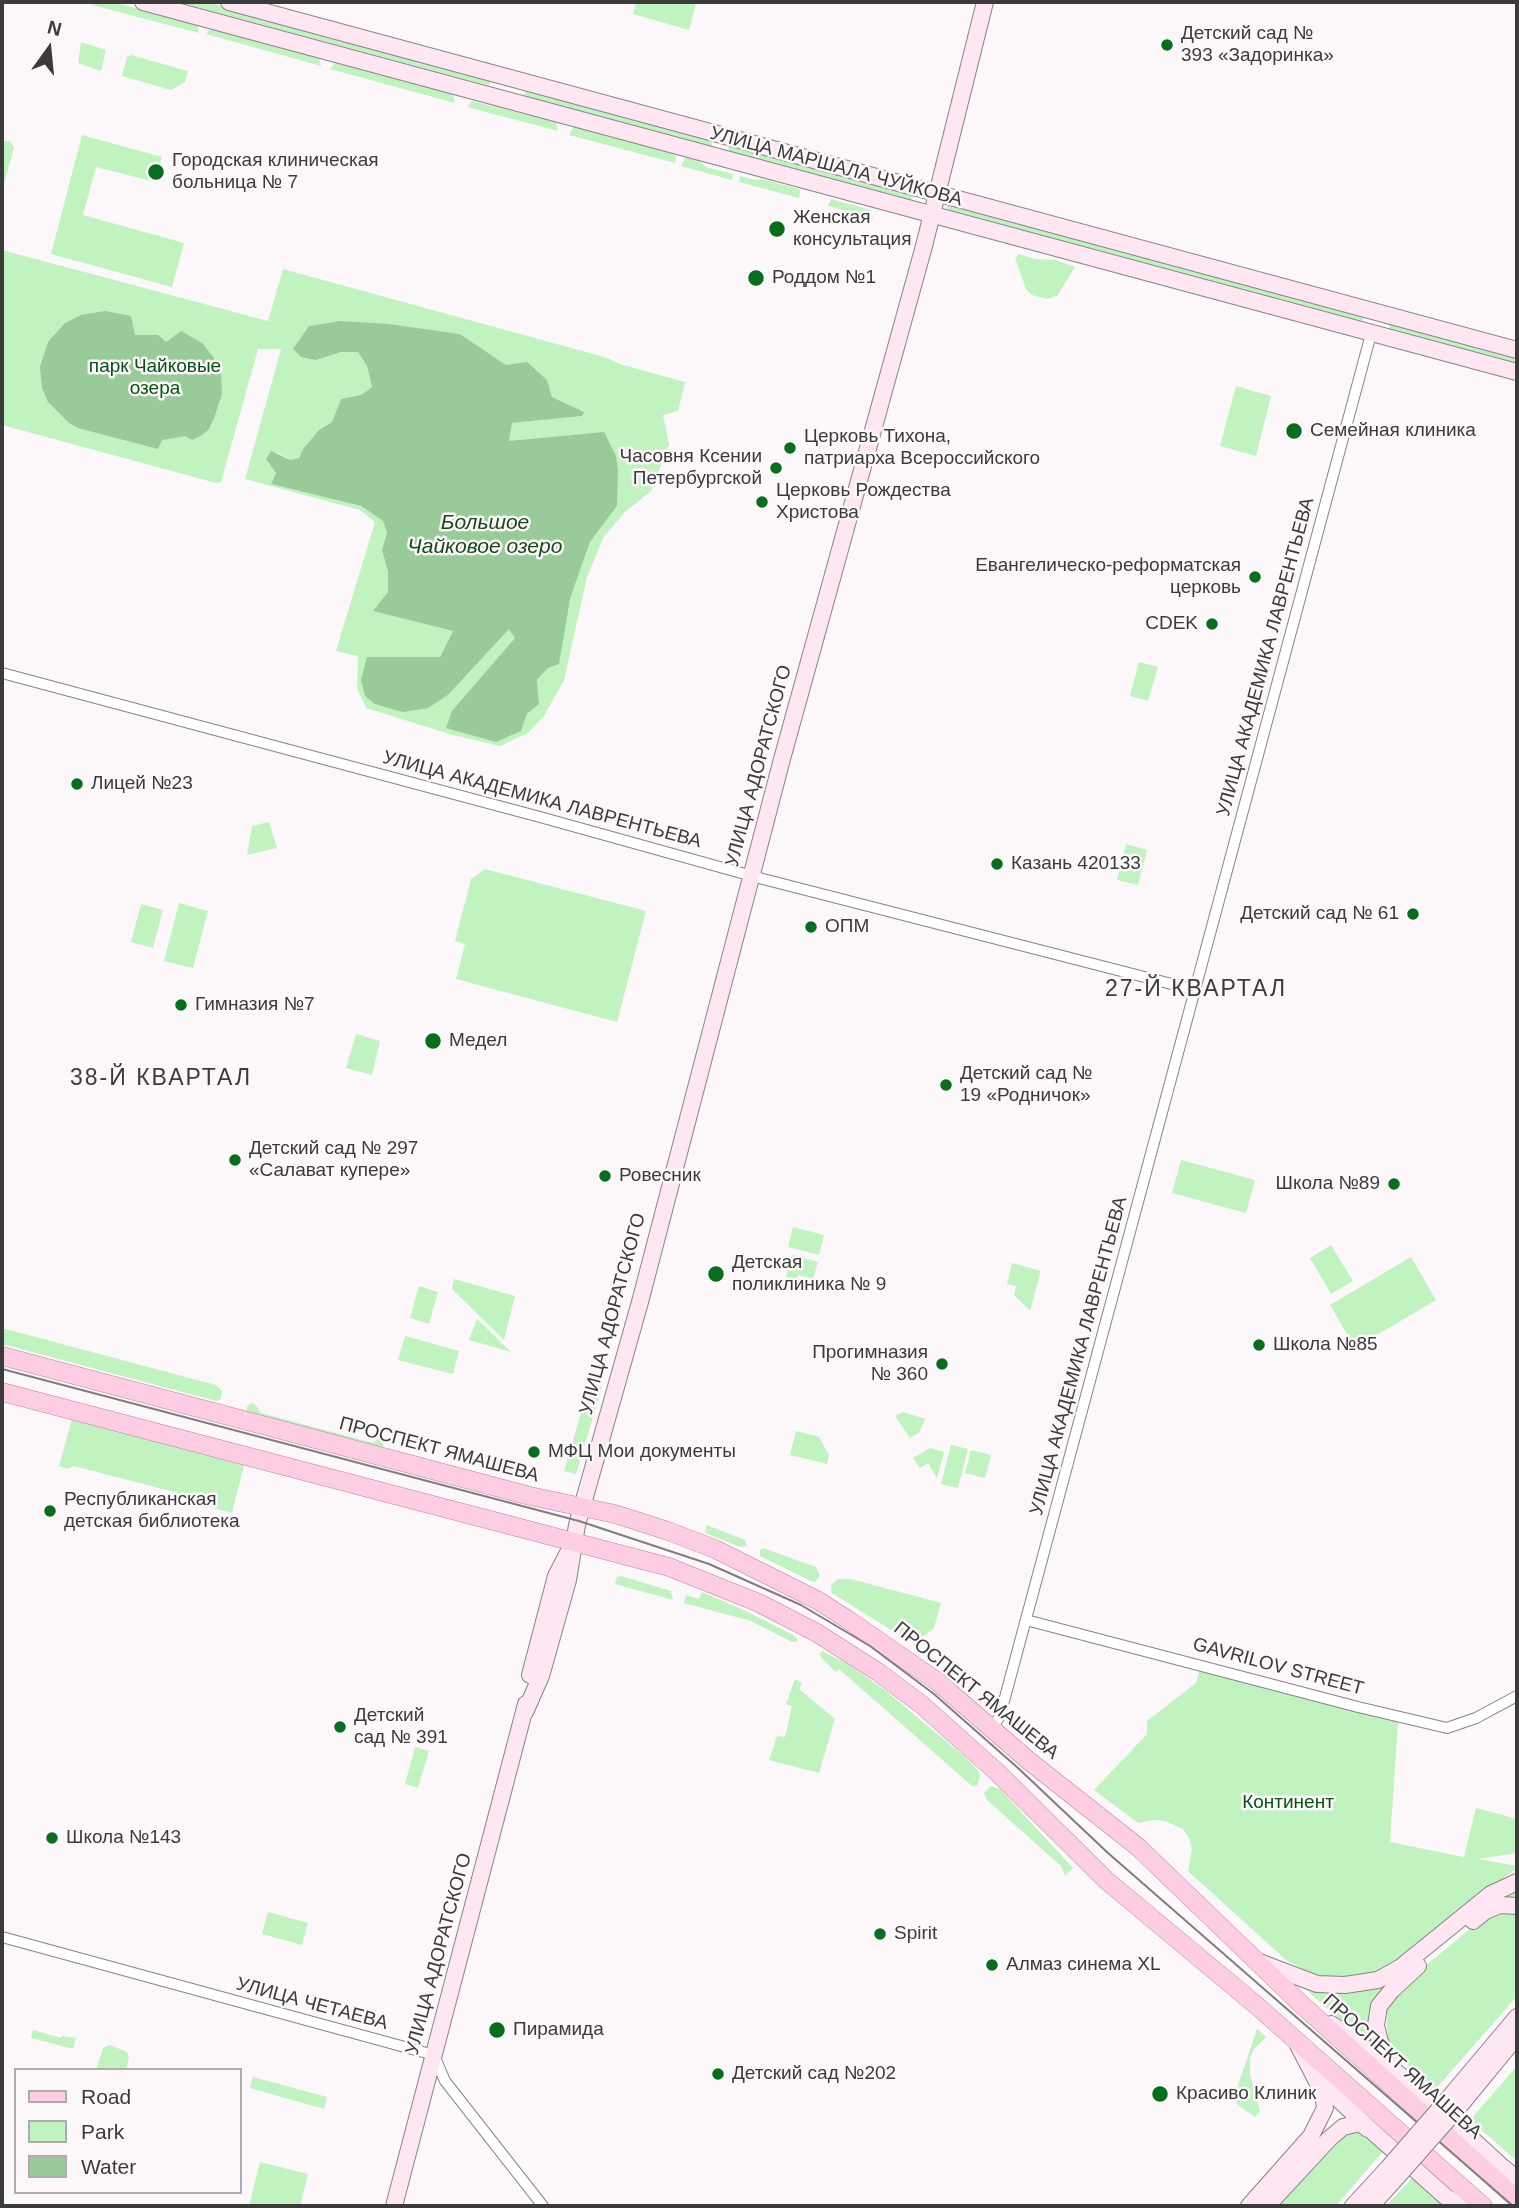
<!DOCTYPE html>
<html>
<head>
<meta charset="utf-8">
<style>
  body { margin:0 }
  #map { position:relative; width:1519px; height:2208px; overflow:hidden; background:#fcf7f9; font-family:Helvetica,sans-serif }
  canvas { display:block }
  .frame { position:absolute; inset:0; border:4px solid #3c3b3b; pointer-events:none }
  .legend { position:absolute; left:14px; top:2068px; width:228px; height:126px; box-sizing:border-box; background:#fcf7f9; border:2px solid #afacad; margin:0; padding:9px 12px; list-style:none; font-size:21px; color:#3c3b3b }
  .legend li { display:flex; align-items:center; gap:14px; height:35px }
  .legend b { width:35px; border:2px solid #afacad }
  .north { position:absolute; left:14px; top:14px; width:70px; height:70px; -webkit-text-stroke:5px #fcf7f9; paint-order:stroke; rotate:15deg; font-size:19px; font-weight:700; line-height:28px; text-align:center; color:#3c3b3b }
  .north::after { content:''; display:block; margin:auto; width:24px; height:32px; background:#3c3b3b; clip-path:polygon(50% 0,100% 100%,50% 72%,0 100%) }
</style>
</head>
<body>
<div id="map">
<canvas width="1519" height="2208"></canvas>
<div class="frame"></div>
<ul class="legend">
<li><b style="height:9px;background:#fdcde4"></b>Road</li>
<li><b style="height:19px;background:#c1f3c1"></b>Park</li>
<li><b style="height:19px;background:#99ca99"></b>Water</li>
</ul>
<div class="north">N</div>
</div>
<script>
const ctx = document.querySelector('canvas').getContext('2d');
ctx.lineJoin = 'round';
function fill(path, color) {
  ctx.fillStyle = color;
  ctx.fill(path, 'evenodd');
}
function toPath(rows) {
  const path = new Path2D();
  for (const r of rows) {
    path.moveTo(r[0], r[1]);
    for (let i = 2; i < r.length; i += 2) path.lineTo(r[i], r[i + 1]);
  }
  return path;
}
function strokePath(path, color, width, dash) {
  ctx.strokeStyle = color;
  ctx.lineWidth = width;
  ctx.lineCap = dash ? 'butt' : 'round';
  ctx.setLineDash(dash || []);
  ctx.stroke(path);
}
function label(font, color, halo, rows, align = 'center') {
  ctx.font = font + ' Helvetica,sans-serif';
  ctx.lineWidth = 5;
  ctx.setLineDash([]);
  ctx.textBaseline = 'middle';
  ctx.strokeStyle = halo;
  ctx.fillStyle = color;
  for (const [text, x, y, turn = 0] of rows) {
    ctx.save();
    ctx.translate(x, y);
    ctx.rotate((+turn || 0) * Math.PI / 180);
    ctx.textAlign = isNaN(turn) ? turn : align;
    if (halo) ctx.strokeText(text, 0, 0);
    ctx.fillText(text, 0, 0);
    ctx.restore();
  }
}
fill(toPath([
  [94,2,113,2,197,24,199,33,92,5],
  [177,2,207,2,490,78,491,83,487,85],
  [636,2,692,2,696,3,689,30,633,14],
  [211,28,319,57,321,66,206,34],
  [81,42,106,50,101,71,78,63],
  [131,55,188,71,185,82,171,90,122,76,127,57],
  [335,63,453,94,455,103,330,69],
  [525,91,711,140,712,144,711,147,524,98],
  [472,101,556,122,558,131,467,107],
  [580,126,674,153,676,158,675,163,569,135,574,127],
  [82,135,162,157,155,182,96,167,83,215,184,243,172,287,51,254],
  [2,140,11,142,14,148,2,191],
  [728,144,915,194,914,197,910,201,729,153],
  [686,156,696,158,706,167,733,174,732,180,681,166],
  [740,176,755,180,761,179,799,189,800,191,799,198,739,182],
  [831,199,871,210,873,218,828,206],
  [948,203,1364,314,1362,323,949,211,947,209],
  [2,250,268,321,283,269,604,357,623,365,685,382,678,411,663,415,669,445,651,491,624,513,603,538,587,577,564,680,544,716,528,733,500,746,453,735,366,708,357,688,358,656,336,651,375,522,360,510,245,479,281,349,258,349,221,482,216,483,2,425],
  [340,321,460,334,506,365,547,380,552,397,570,405,582,416,511,423,509,441,617,506,590,542,570,599,565,623,548,668,537,680,539,704,527,714,521,731,485,675,516,637,509,628,448,695,428,708,367,658,440,657,453,631,374,611,388,592,388,572,382,550,387,533,383,521,361,506,271,484,276,472,266,459,278,453,290,460,299,458,303,449,319,430,332,422,341,399,361,395,372,387,367,366,358,352,341,352,315,360],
  [1019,254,1035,259,1056,260,1075,267,1057,296,1047,299,1032,295,1026,289,1015,258],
  [1389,323,1517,356,1517,365,1389,330],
  [1236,386,1271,396,1256,456,1220,446],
  [1139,662,1158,667,1148,701,1130,696],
  [269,822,277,848,247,855,252,826],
  [1126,844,1147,850,1138,885,1117,880],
  [485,869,646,911,617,1022,456,979,465,944,455,941,471,879],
  [179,903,208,911,193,968,164,961],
  [141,904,163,910,153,948,131,942],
  [356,1034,380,1041,372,1075,346,1068],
  [1181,1160,1255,1180,1246,1213,1172,1193],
  [793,1227,824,1235,819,1255,788,1247],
  [1331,1245,1353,1281,1331,1294,1310,1258],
  [792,1255,818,1262,813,1279,798,1275,793,1292,783,1290],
  [1411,1257,1436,1300,1355,1348,1330,1305],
  [1012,1263,1041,1271,1030,1311,1014,1295,1016,1286,1007,1284],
  [454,1279,515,1296,504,1340,452,1289],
  [419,1286,438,1292,429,1324,410,1318],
  [477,1319,511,1352,469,1340],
  [2,1328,216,1385,222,1391,221,1399,216,1401,2,1344],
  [405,1336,459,1351,453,1374,398,1360],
  [590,1383,602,1387,576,1474,564,1471],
  [251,1403,256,1405,261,1413,374,1443,378,1437,384,1441,383,1447,379,1448,246,1412,247,1407],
  [903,1412,925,1419,920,1432,910,1438,895,1416],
  [72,1419,244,1465,232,1513,202,1505,197,1498,74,1466,67,1469,59,1466],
  [796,1431,819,1437,829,1455,827,1464,790,1455],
  [951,1445,968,1449,958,1488,941,1484],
  [930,1448,944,1452,937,1478,928,1463,920,1468,913,1458],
  [971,1450,991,1455,985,1478,965,1473],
  [707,1525,745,1540,747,1546,740,1547,705,1533],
  [763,1548,816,1567,820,1576,815,1582,811,1581,760,1556,760,1550],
  [621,1576,671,1591,673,1600,615,1584,617,1577],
  [838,1579,851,1579,941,1603,934,1628,924,1636,916,1637,891,1630,832,1593,831,1585],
  [702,1592,746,1611,791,1634,797,1638,797,1642,792,1642,751,1621,684,1603,686,1595,699,1599],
  [822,1651,846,1663,886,1691,965,1757,979,1771,980,1777,977,1786,972,1786,839,1669,836,1672,825,1662,819,1654],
  [1200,1669,1398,1722,1390,1842,1464,1857,1476,1808,1517,1819,1517,1853,1478,1859,1517,1866,1517,1868,1472,1901,1402,1957,1383,1969,1350,1979,1315,1976,1286,1960,1188,1871,1192,1850,1189,1838,1183,1829,1165,1821,1152,1820,1138,1823,1094,1790,1147,1734,1147,1721,1196,1683],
  [795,1679,802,1683,799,1689,835,1719,819,1773,769,1760,777,1736,785,1737,792,1706,786,1704],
  [415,1747,429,1751,418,1788,405,1784],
  [991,1786,1000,1789,1073,1868,1065,1876,1061,1866,987,1800,984,1793],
  [1517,1885,1517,1901,1491,1903,1395,1981,1375,2003,1367,2025,1374,2049,1291,1977,1361,1988],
  [1517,1910,1517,1996,1434,2091,1403,2061,1388,2040,1386,2007,1413,1976,1487,1915],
  [268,1912,308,1923,302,1945,262,1934],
  [1257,2029,1266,2037,1254,2049,1250,2058,1250,2074,1260,2111,1255,2117,1238,2105,1234,2097],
  [33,2030,61,2038,62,2036,76,2038,73,2049,31,2038],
  [110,2045,127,2052,129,2058,126,2070,96,2070,103,2048],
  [1517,2066,1517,2161,1470,2120],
  [253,2077,327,2097,324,2109,250,2088],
  [1360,2130,1384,2150,1336,2206,1272,2206,1343,2132],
  [260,2162,308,2174,300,2206,249,2206],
  [1414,2176,1446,2206,1386,2206]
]), '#c1f3c1');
fill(toPath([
  [105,311,131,316,135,335,158,335,166,342,181,331,202,343,214,358,221,375,222,394,214,418,209,429,202,435,192,440,185,436,162,440,158,449,78,428,69,423,48,402,42,388,40,367,48,342,65,323,81,315],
  [340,321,388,324,460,334,506,365,527,362,547,380,552,397,584,412,582,416,512,423,509,441,604,432,616,456,618,470,617,506,590,542,570,599,559,664,548,668,537,680,539,704,527,714,521,731,496,742,446,728,452,711,515,638,509,629,448,695,428,708,403,712,375,704,365,696,361,680,367,657,440,657,453,631,373,611,388,592,388,572,382,550,387,533,383,521,361,506,271,484,276,473,266,459,271,451,290,460,299,458,303,449,319,430,332,422,341,399,361,395,372,387,367,366,358,352,341,352,316,360,301,357,293,349,309,326]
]), '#99ca99');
const street = toPath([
  [2,673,540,817,763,879,1195,990],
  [1026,1620,1358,1707,1447,1728,1476,1718,1517,1696],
  [992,1728,1000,1716,1371,334],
  [2,1937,434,2055,445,2081,543,2206]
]);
const secondary = toPath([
  [143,2,1517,372],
  [229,2,1517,350],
  [530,1675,556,1576,568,1553],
  [525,1712,541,1676,568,1580,577,1525,640,1302,782,759,924,246,985,2],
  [1473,1921,1485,1911,1500,1905,1517,1906],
  [1259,1962,1317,1984,1345,1985,1378,1980,1401,1967,1491,1894,1517,1882],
  [1331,2024,1355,2040,1414,2086,1500,2165,1517,2179],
  [1393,2064,1380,2042,1376,2025,1379,2006,1392,1990,1418,1966],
  [1319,2081,1373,2132,1446,2197,1462,2206],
  [1448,2099,1517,2017],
  [1458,2108,1517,2036],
  [394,2206,526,1704],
  [1249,2206,1311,2136,1325,2108,1323,2093,1298,2045],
  [1267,2206,1329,2139,1343,2127,1360,2123,1368,2129],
  [1353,2206,1389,2167],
  [1371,2206,1398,2176]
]);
const primary = toPath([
  [2,1356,530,1496,615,1514,668,1531,715,1549,817,1600,847,1619,938,1682,1029,1761,1138,1847,1301,2004,1517,2199],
  [2,1392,669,1567,759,1603,817,1633,878,1672,922,1705,998,1773,1106,1880,1256,2005,1483,2206]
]);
strokePath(street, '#888486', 12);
strokePath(secondary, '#888486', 18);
strokePath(primary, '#b8849d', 19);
strokePath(street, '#fff', 10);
strokePath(secondary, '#fee6f2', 16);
strokePath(primary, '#fdcde4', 18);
strokePath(toPath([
  [2,1369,579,1521,709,1564,801,1605,870,1646,934,1694,1018,1768,1108,1853,1513,2206]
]), '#807d7e', 2);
const secondaryBridge = toPath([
  [1389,2167,1448,2099],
  [1398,2176,1458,2108]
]);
strokePath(secondaryBridge, '#888486', 18, []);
strokePath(secondaryBridge, '#fee6f2', 16);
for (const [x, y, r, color] of [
  [1167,45,7,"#066e1c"],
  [156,172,9,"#066e1c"],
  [777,229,9,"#066e1c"],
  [756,278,9,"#066e1c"],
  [1294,431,9,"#066e1c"],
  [790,448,7,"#066e1c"],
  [776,468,7,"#066e1c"],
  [762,502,7,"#066e1c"],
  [1255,577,7,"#066e1c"],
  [1212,624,7,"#066e1c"],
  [77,784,7,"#066e1c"],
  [997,864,7,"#066e1c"],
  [1413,914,7,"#066e1c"],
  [811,927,7,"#066e1c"],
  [181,1005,7,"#066e1c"],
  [433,1041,9,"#066e1c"],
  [946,1085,7,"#066e1c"],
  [235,1160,7,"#066e1c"],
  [605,1176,7,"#066e1c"],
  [1394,1184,7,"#066e1c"],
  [716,1274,9,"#066e1c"],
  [1259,1345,7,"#066e1c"],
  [942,1364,7,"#066e1c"],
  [534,1452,7,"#066e1c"],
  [50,1511,7,"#066e1c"],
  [340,1727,7,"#066e1c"],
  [52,1838,7,"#066e1c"],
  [880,1934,7,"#066e1c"],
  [992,1965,7,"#066e1c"],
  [497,2030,9,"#066e1c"],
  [718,2074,7,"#066e1c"],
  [1160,2094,9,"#066e1c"]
]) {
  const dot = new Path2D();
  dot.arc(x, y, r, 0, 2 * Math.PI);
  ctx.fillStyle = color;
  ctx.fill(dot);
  strokePath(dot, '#fcf7f9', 2.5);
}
label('19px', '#3c3b3b', '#fcf7f9', [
  ["Детский сад №",1181,34],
  ["393 «Задоринка»",1181,56],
  ["Городская клиническая",172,161],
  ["больница № 7",172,183],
  ["Женская",793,218],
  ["консультация",793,240],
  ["Роддом №1",772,278],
  ["Семейная клиника",1310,431],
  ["Церковь Тихона,",804,437],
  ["патриарха Всероссийского",804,459],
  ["Часовня Ксении",762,457,"right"],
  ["Петербургской",762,479,"right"],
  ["Церковь Рождества",776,491],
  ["Христова",776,513],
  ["Евангелическо-реформатская",1241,566,"right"],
  ["церковь",1241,588,"right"],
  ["CDEK",1198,624,"right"],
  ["Лицей №23",91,784],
  ["Казань 420133",1011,864],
  ["Детский сад № 61",1399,914,"right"],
  ["ОПМ",825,927],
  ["Гимназия №7",195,1005],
  ["Медел",449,1041],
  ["Детский сад №",960,1074],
  ["19 «Родничок»",960,1096],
  ["Детский сад № 297",249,1149],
  ["«Салават купере»",249,1171],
  ["Ровесник",619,1176],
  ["Школа №89",1380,1184,"right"],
  ["Детская",732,1263],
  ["поликлиника № 9",732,1285],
  ["Школа №85",1273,1345],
  ["Прогимназия",928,1353,"right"],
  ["№ 360",928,1375,"right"],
  ["МФЦ Мои документы",548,1452],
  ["Республиканская",64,1500],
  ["детская библиотека",64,1522],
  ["Детский",354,1716],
  ["сад № 391",354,1738],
  ["Школа №143",66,1838],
  ["Spirit",894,1934],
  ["Алмаз синема XL",1006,1965],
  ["Пирамида",513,2030],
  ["Детский сад №202",732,2074],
  ["Красиво Клиник",1176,2094]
], 'left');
label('19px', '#3c3b3b', '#fcf7f9', [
  ["УЛИЦА МАРШАЛА ЧУЙКОВА",836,167,15],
  ["УЛИЦА АКАДЕМИКА ЛАВРЕНТЬЕВА",1266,657,-75],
  ["УЛИЦА АДОРАТСКОГО",759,766,-75],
  ["УЛИЦА АКАДЕМИКА ЛАВРЕНТЬЕВА",542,800,15],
  ["УЛИЦА АДОРАТСКОГО",613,1314,-75],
  ["УЛИЦА АКАДЕМИКА ЛАВРЕНТЬЕВА",1079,1356,-75],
  ["ПРОСПЕКТ ЯМАШЕВА",439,1450,15],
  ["GAVRILOV STREET",1278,1667,15],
  ["ПРОСПЕКТ ЯМАШЕВА",976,1691,39],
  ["УЛИЦА АДОРАТСКОГО",439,1954,-75],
  ["УЛИЦА ЧЕТАЕВА",312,2004,15],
  ["ПРОСПЕКТ ЯМАШЕВА",1402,2067,42]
]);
label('19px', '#075214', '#fcf7f9', [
  ["парк Чайковые",155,367],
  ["озера",155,389],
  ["Континент",1288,1803]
]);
label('italic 21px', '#15481a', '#fcf7f9', [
  ["Большое",485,523],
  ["Чайковое озеро",485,547]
]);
ctx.letterSpacing = '2px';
label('23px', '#3c3b3b', '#fcf7f9', [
  ["27-Й КВАРТАЛ",1196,990],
  ["38-Й КВАРТАЛ",161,1079]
]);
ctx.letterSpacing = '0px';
</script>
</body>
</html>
